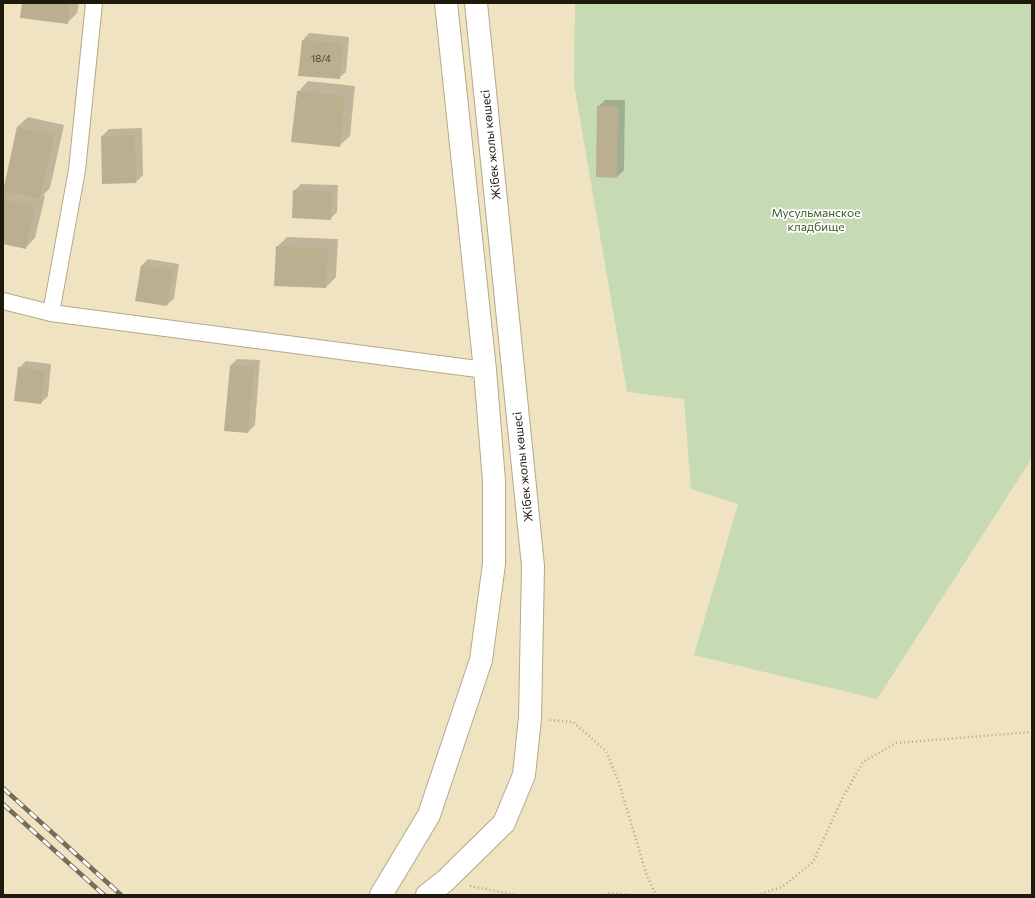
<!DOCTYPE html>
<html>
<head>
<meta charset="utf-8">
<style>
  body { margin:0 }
  #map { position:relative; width:1035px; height:898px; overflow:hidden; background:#efe3c1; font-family:Commissioner,sans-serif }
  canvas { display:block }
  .frame { position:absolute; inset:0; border:4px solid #1d190c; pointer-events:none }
</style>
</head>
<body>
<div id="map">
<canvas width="1035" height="898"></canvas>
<div class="frame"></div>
</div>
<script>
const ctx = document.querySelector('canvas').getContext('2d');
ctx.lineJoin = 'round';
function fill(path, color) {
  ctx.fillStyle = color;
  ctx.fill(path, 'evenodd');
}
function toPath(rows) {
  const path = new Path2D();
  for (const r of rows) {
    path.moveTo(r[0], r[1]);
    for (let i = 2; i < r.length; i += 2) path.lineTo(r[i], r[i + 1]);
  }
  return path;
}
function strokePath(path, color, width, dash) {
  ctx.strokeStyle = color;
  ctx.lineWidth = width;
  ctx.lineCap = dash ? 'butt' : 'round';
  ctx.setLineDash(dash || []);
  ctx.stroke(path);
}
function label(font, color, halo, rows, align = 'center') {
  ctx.font = font + ' Commissioner,sans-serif';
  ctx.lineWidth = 3.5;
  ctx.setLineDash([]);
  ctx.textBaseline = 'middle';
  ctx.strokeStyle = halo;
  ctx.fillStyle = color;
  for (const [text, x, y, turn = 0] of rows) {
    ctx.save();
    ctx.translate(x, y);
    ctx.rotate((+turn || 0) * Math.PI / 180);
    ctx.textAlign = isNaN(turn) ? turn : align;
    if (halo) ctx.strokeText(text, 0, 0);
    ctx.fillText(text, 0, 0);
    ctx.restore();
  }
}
fill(toPath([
  [575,3,1032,3,1032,458,877,699,694,655,738,504,691,489,684,399,627,392,574,84]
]), '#c6dab4');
fill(toPath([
  [23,3,79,3,77,13,67,23],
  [309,33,349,37,346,72,339,78,299,75,303,40],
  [308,81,355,86,350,136,339,146,298,92],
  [605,100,625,100,624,170,617,177,598,107],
  [28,117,64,125,50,188,43,195,45,196,35,238,25,248,3,243,3,186,5,187,17,127],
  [142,128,143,175,136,182,102,136,109,129],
  [301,184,338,185,337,212,330,219,294,191],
  [287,237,338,239,336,277,326,287,277,247],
  [148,259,179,264,174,298,167,305,136,300,141,266],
  [237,359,260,360,255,425,248,432,231,365],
  [26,361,51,364,48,396,41,403,19,368]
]), '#0003');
fill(toPath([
  [22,3,70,3,68,24,20,18],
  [302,40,343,43,340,79,298,76],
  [297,91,345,96,340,147,291,142],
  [597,106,618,107,617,178,596,177],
  [17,127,54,135,40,199,3,191],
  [135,135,136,183,102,184,101,136],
  [293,190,332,191,331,220,292,218],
  [3,199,35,206,26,249,3,244],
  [276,246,328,249,326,288,274,286],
  [141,266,173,270,167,306,135,301],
  [230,365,254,367,248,433,224,431],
  [18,367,45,371,41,404,14,401]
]), '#baaf8e');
const street = toPath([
  [3,301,51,313,485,370],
  [51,313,77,170,94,3]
]);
const primary = toPath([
  [381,895,429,815,481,660,494,564,494,481,485,370,446,3],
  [427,895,445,881,504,823,524,775,530,718,533,566,476,3]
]);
strokePath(street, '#b4a988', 18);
strokePath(primary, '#b4a988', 24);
strokePath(toPath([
  [550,720,573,722,606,751,619,783,647,876,656,895],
  [470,886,517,895],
  [605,895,610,893,634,895],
  [757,895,782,887,813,862,843,797,863,762,896,743,1032,732]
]), '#afa58a', 2.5, [1, 3]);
strokePath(street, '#fff', 16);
strokePath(primary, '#fff', 22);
const rail = toPath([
  [3,788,121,895],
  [3,804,104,895]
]);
strokePath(rail, '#746d57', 4.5);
strokePath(rail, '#fff', 3, [9]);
label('10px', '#443e2c', null, [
  ["18/4",321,59]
]);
label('12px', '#1d190c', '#fff', [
  ["Жібек жолы көшесі",491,145,-96],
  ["Жібек жолы көшесі",523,467,-96]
]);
label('12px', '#3d5621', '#fff', [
  ["Мусульманское",816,213],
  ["кладбище",816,227]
]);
</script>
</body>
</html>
